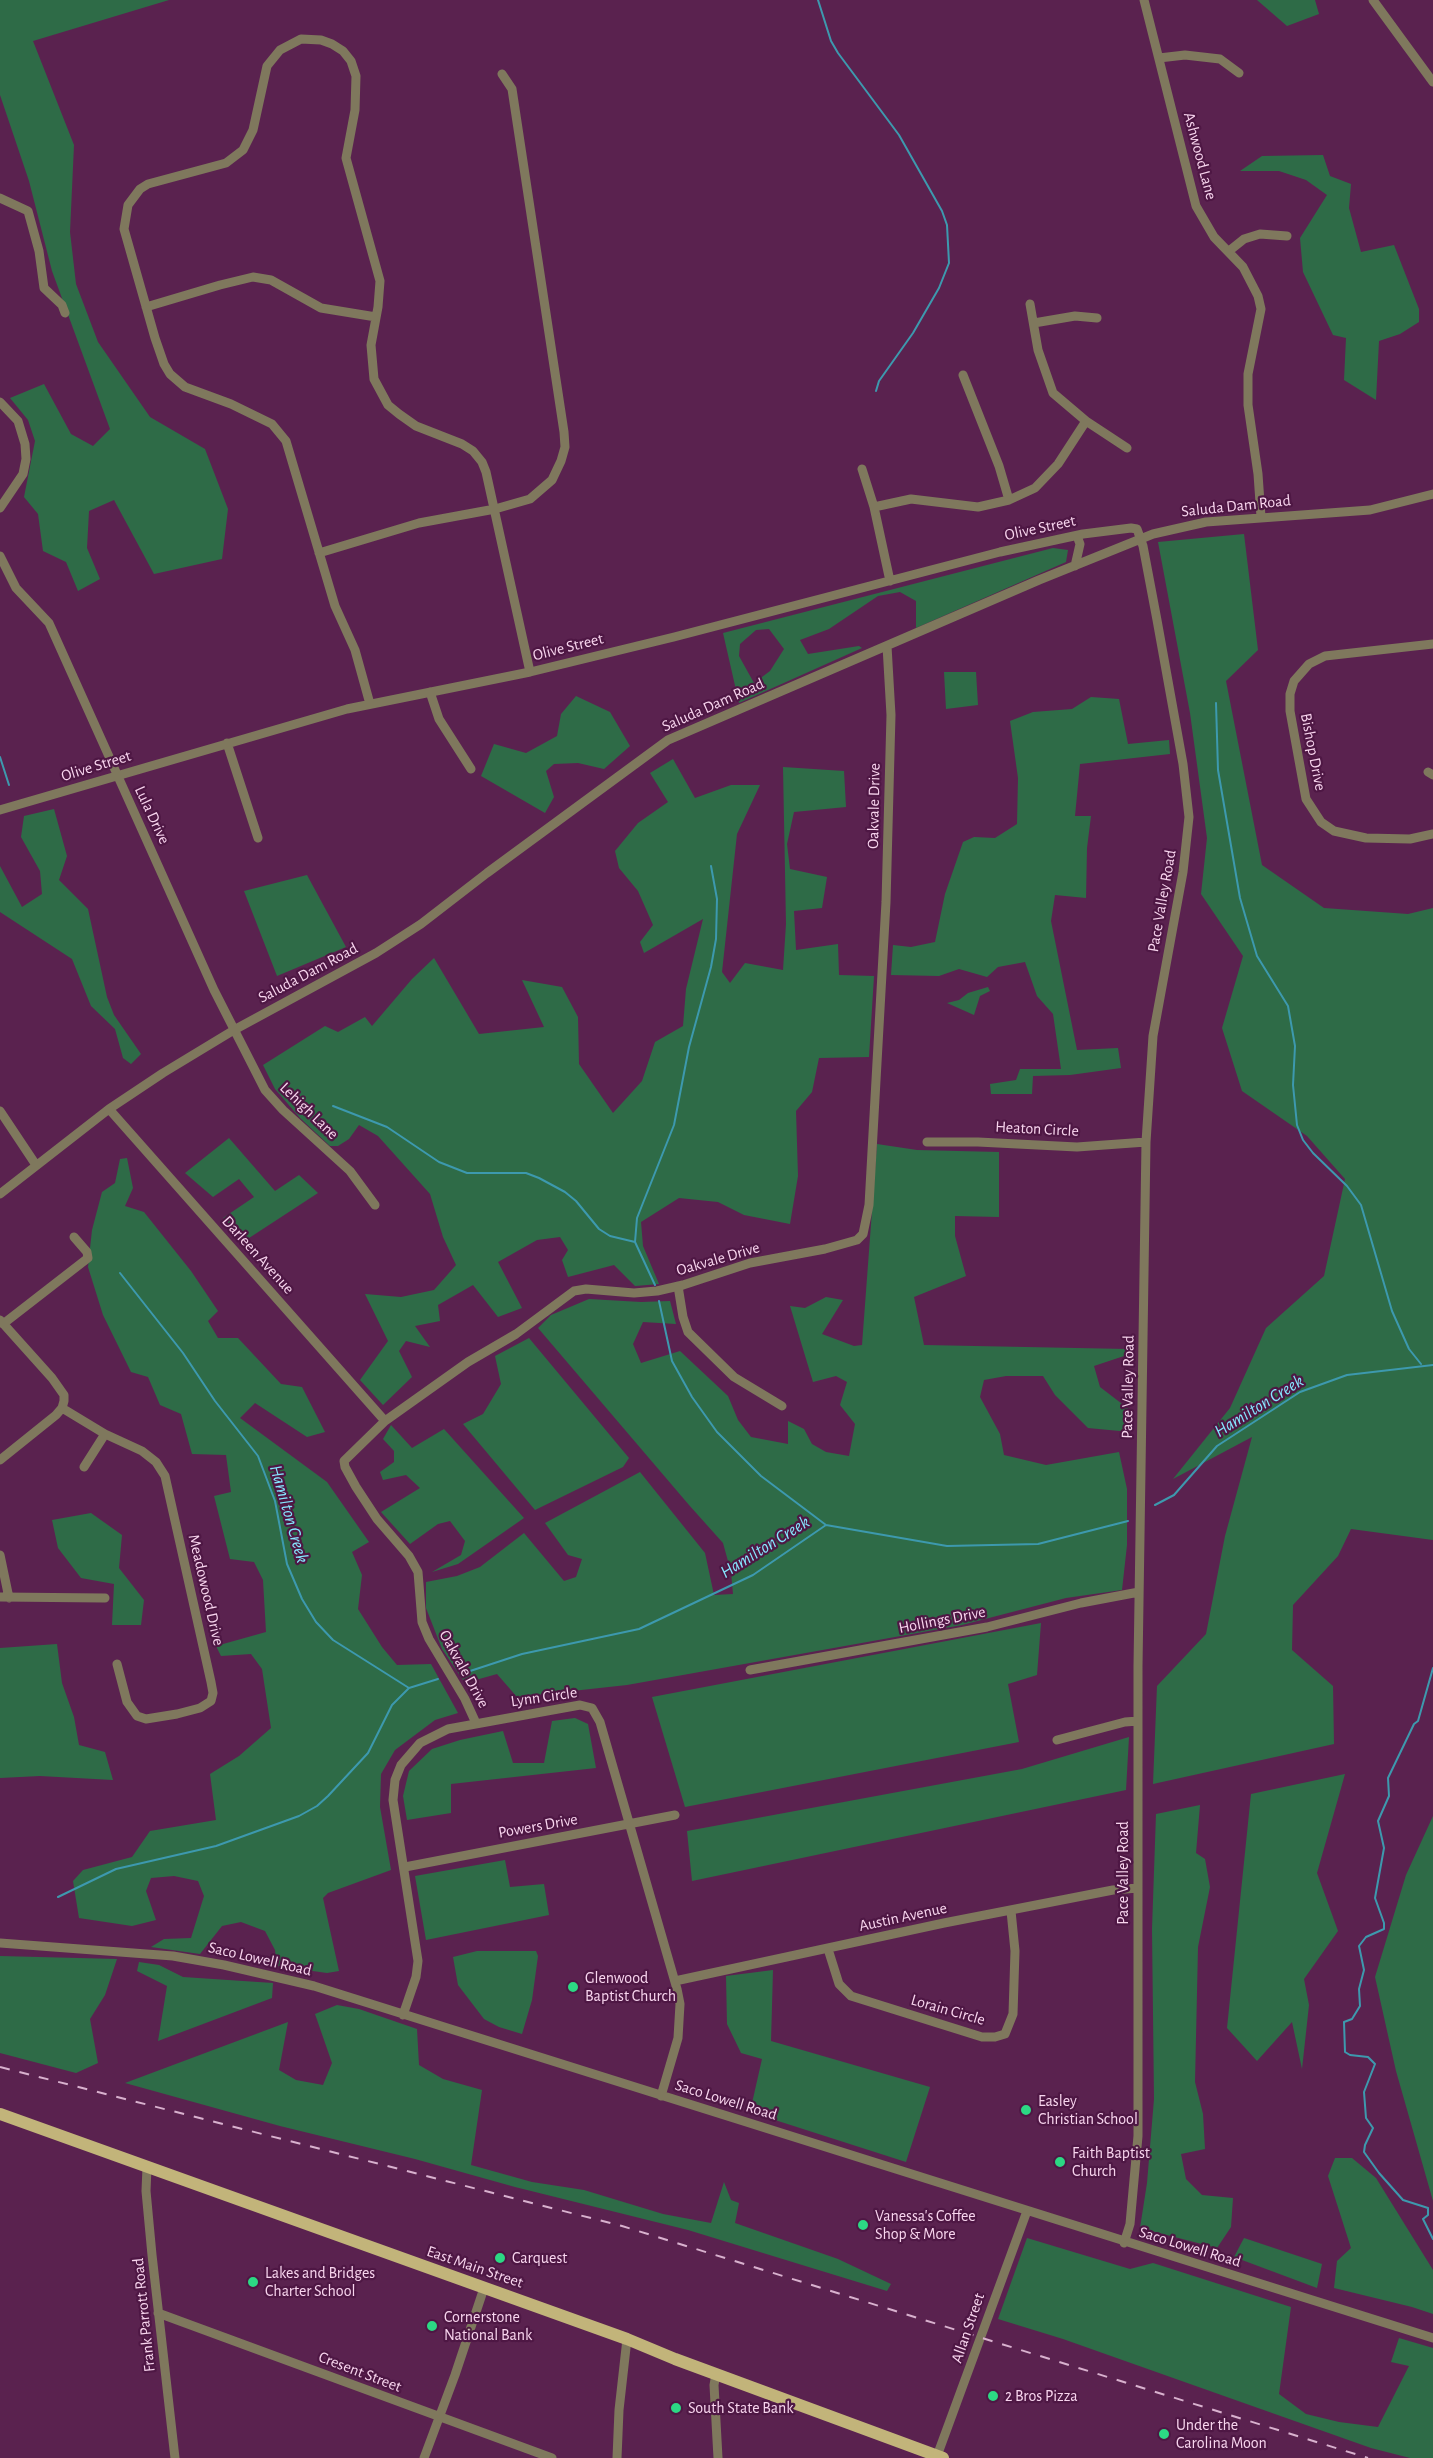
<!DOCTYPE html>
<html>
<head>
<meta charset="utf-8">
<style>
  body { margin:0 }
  canvas { display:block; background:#5a224f }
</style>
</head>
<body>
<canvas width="1433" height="2458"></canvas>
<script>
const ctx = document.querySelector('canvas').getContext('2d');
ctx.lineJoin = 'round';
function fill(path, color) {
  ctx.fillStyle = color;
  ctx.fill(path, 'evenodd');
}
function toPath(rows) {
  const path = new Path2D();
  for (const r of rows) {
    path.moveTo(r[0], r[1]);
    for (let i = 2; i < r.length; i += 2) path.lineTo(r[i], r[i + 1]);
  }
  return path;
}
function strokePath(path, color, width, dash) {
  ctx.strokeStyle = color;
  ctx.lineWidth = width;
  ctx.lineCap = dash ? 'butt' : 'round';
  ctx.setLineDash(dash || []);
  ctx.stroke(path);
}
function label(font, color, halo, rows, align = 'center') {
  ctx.font = font + ' "Alegreya Sans",sans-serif';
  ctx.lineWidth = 4.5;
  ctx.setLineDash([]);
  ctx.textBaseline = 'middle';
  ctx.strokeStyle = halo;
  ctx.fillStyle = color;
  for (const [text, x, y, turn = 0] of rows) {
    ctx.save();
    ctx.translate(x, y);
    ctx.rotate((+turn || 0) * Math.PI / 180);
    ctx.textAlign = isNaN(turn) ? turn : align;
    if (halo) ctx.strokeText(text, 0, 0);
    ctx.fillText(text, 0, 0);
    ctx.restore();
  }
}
fill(toPath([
  [0,0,169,0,33,41,74,145,70,232,76,284,98,342,150,417,205,449,228,509,222,559,154,574,114,500,89,511,87,548,100,579,78,591,66,562,43,551,38,514,24,497,35,441,28,420,10,398,44,384,71,434,93,446,110,429,52,271,29,181,0,95],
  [1257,0,1315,0,1319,14,1287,26],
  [1323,155,1330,176,1351,184,1349,208,1361,252,1394,245,1419,309,1419,322,1400,334,1379,341,1376,400,1344,380,1346,338,1333,335,1303,272,1300,238,1327,195,1306,180,1279,171,1240,171,1262,156],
  [1244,534,1258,650,1226,681,1262,865,1324,908,1408,914,1433,908,1433,1540,1351,1529,1338,1556,1293,1605,1292,1650,1333,1686,1334,1744,1153,1784,1157,1686,1206,1634,1225,1536,1252,1437,1173,1479,1230,1408,1266,1328,1324,1276,1345,1179,1307,1136,1242,1091,1222,1028,1243,956,1201,894,1207,838,1190,713,1158,542],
  [1053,548,1068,550,1066,562,916,628,916,601,900,592,878,596,829,629,800,640,808,654,859,646,862,648,739,703,723,633],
  [769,629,784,649,770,671,754,683,739,656,740,644,756,630],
  [944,672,976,672,978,705,946,709],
  [576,696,610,712,630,746,604,769,578,763,554,764,546,771,554,797,545,813,481,776,494,744,526,753,557,736,561,714],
  [1091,697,1119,699,1128,744,1169,740,1170,754,1080,764,1075,816,1091,816,1087,848,1086,898,1055,895,1051,921,1077,1050,1118,1048,1121,1068,1070,1075,1033,1076,1032,1094,991,1094,990,1084,1016,1080,1020,1069,1061,1069,1053,1014,1037,996,1025,962,998,967,987,977,959,969,939,976,891,975,893,945,911,947,935,942,945,894,963,842,974,837,995,838,1017,824,1018,778,1010,721,1033,712,1072,709],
  [673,759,695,798,731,785,760,785,737,834,722,972,730,983,745,963,783,970,786,924,783,767,844,771,846,807,794,812,787,844,790,869,827,877,822,908,794,911,796,950,838,944,839,975,874,976,869,1057,819,1058,812,1092,796,1111,798,1176,790,1224,744,1215,718,1202,679,1198,641,1222,643,1246,659,1284,635,1286,614,1265,568,1277,562,1260,568,1250,560,1237,537,1240,498,1262,522,1308,498,1317,473,1285,438,1305,440,1321,415,1326,430,1347,406,1341,399,1351,412,1377,383,1405,360,1380,388,1341,365,1294,401,1297,434,1290,456,1265,443,1237,430,1194,378,1136,359,1125,349,1139,338,1146,330,1146,300,1118,275,1089,263,1065,325,1026,338,1032,365,1017,372,1026,412,979,434,958,479,1034,544,1027,522,980,562,987,578,1017,579,1064,613,1113,642,1081,655,1042,683,1026,686,989,703,919,644,953,640,942,653,925,638,891,619,868,615,851,638,823,668,802,650,773],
  [54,809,67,856,59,880,88,909,107,997,114,1015,141,1054,131,1064,123,1058,115,1029,91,1006,72,959,0,912,0,866,22,907,42,894,40,871,21,837,24,816],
  [307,875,346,947,277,976,244,891],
  [988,987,990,991,980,996,974,1015,947,1003,959,1000,968,993],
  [229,1138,275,1191,299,1175,318,1193,246,1240,223,1218,254,1197,239,1179,213,1197,185,1173],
  [877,1144,917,1150,999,1152,999,1217,955,1216,955,1236,966,1276,914,1297,924,1345,1127,1349,1124,1356,1094,1366,1100,1387,1130,1410,1130,1432,1088,1428,1055,1395,1043,1376,1006,1376,984,1380,980,1397,1000,1434,1004,1455,1046,1465,1119,1452,1127,1489,1127,1545,1122,1590,1066,1598,962,1625,627,1685,517,1697,497,1674,465,1683,442,1649,426,1608,426,1582,457,1576,480,1567,524,1533,564,1581,576,1577,582,1559,568,1555,545,1523,640,1472,705,1553,714,1595,733,1594,731,1572,723,1543,689,1505,538,1328,551,1315,589,1299,641,1302,670,1301,676,1324,643,1322,633,1344,641,1363,680,1351,728,1396,738,1420,751,1437,788,1444,788,1421,804,1429,812,1444,826,1452,849,1456,855,1424,840,1405,847,1382,836,1376,813,1382,790,1306,805,1308,826,1297,843,1300,822,1334,854,1346,862,1345],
  [127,1158,133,1188,125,1206,144,1212,191,1271,218,1311,208,1321,218,1338,238,1338,281,1384,302,1387,325,1432,307,1437,255,1403,240,1418,327,1482,369,1542,352,1552,362,1575,358,1609,382,1647,397,1665,431,1664,458,1713,435,1720,395,1750,381,1774,380,1807,391,1870,328,1893,323,1898,339,1971,327,1973,277,1966,275,1950,265,1931,241,1922,222,1926,200,1954,151,1947,164,1939,191,1938,204,1896,198,1881,174,1876,151,1878,146,1891,156,1920,132,1926,79,1918,73,1881,83,1870,132,1857,150,1831,216,1820,210,1774,239,1756,271,1728,262,1669,251,1654,221,1656,216,1646,266,1632,263,1580,254,1562,230,1559,214,1496,231,1492,226,1455,192,1454,181,1414,160,1405,148,1377,131,1372,103,1315,88,1267,92,1230,102,1192,115,1183,120,1159],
  [529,1338,629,1458,623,1467,535,1510,463,1424,483,1414,501,1384,495,1356],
  [391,1425,412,1448,444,1429,524,1518,458,1564,432,1572,461,1555,465,1541,450,1521,438,1524,410,1544,381,1512,420,1488,406,1475,383,1480,380,1472,394,1462,394,1451,383,1439],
  [91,1513,122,1535,119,1568,144,1600,141,1625,112,1625,114,1584,81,1578,58,1548,52,1520],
  [1041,1623,1037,1675,1008,1684,1019,1742,685,1807,652,1697],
  [57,1644,62,1683,74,1717,79,1745,105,1752,113,1780,40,1776,0,1778,0,1648],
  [575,1718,588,1724,596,1768,451,1784,451,1813,407,1820,403,1796,409,1771,432,1749,460,1740,503,1731,513,1763,544,1763,552,1721],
  [1129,1737,1126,1790,692,1881,687,1831,1022,1769],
  [1345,1774,1317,1873,1338,1931,1304,1979,1309,2005,1302,2069,1292,2022,1257,2061,1227,2028,1251,1794],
  [1200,1805,1196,1853,1205,1859,1210,1887,1198,1947,1195,2082,1203,2114,1205,2149,1181,2154,1186,2179,1202,2195,1233,2198,1231,2227,1217,2248,1140,2228,1147,2183,1154,2099,1152,1929,1156,1814],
  [1433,1816,1433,2201,1396,2071,1375,1977,1406,1875],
  [505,1860,510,1887,544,1884,549,1915,426,1940,415,1876],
  [477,1951,536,1951,538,1956,532,2000,522,2034,499,2027,484,2019,458,1985,453,1957],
  [0,1956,117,1959,105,1995,90,2019,98,2063,76,2073,0,2053],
  [139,1962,159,1965,183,1977,273,1983,272,1998,158,2041,167,1986,137,1971],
  [773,1970,771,2041,930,2087,906,2162,750,2112,762,2059,741,2053,727,2024,726,1976],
  [337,2005,359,2009,417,2029,419,2065,443,2079,482,2090,471,2165,532,2182,584,2190,663,2214,711,2223,724,2182,731,2200,739,2203,735,2223,838,2259,891,2284,887,2291,688,2230,515,2187,415,2159,280,2126,125,2083,288,2022,279,2070,296,2080,323,2085,332,2063,315,2014],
  [1335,2158,1352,2158,1376,2178,1433,2270,1433,2314,1412,2307,1334,2288,1337,2261,1351,2248,1328,2176],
  [1027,2238,1130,2269,1153,2263,1291,2307,1279,2394,1306,2414,1339,2422,1378,2427,1409,2366,1391,2362,1399,2338,1433,2348,1433,2458,1410,2458,1371,2448,1063,2339,998,2319],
  [1244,2238,1322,2264,1317,2288,1234,2257]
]), '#2e6b47');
strokePath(toPath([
  [818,0,831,41,838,53,899,135,942,211,947,225,949,263,939,288,913,333,879,381,876,391],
  [1216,703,1218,770,1240,898,1257,956,1288,1006,1295,1046,1293,1085,1297,1125,1303,1140,1313,1153,1347,1186,1361,1205,1392,1311,1409,1349,1421,1364],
  [0,757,9,785],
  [333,1106,387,1127,439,1162,467,1173,526,1173,539,1178,565,1192,576,1201,599,1229,610,1236,635,1242],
  [120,1273,183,1353,215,1401,258,1456,275,1501,287,1564,302,1599,316,1622,333,1640,409,1688],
  [655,1285,635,1242,637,1218,674,1125,689,1047,711,967,716,939,717,899,711,866],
  [659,1301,672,1361,692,1397,717,1432,761,1476,826,1525,947,1546,1038,1544,1128,1521],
  [1155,1505,1174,1495,1217,1446,1300,1392,1347,1375,1433,1365],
  [1433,1668,1418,1721,1414,1724,1388,1778,1389,1796,1378,1821,1384,1848,1375,1898,1384,1923,1384,1929,1366,1937,1359,1946,1364,1970,1359,1989,1360,2006,1352,2019,1344,2022,1345,2052,1350,2055,1368,2057,1375,2064,1364,2092,1366,2118,1373,2128,1365,2145,1364,2152,1379,2173,1403,2200,1428,2208,1428,2215,1423,2219,1433,2239],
  [461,1674,522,1654,639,1629,753,1575,826,1525],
  [58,1897,116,1869,216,1846,299,1816,317,1806,328,1796,368,1753,392,1705,409,1688,438,1679]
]), '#3d99ae', 2);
strokePath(toPath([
  [1144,0,1196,206,1214,237,1243,267,1258,296,1261,309,1248,374,1248,405,1258,474,1261,517],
  [1373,0,1433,82],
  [1159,58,1185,55,1220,59,1239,73],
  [0,198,28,211,39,251,44,288,62,305,65,313],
  [1229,251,1244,239,1260,234,1287,236],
  [146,307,220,285,253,277,271,280,321,308,376,317],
  [1034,323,1075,316,1097,318],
  [963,375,999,466,1009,500],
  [0,402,18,421,25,444,26,459,23,474,0,508],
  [1086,421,1127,448],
  [862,469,874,507,890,581],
  [874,507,911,499,978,507,1009,500,1035,488,1058,464,1086,421,1053,393,1038,350,1030,304],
  [319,553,419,523,495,509,530,499,552,480,561,461,565,447,564,432,512,89,502,74],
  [0,556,16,588,49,623,214,990,265,1090,283,1110,350,1171,375,1205],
  [1075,566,1080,544,1077,536],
  [1433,644,1325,656,1309,664,1294,681,1290,694,1290,711,1306,799,1321,822,1334,831,1366,838,1410,839,1433,834],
  [430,692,439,719,471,769],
  [370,704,355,650,335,606,286,441,272,424,231,404,185,387,170,374,164,364,155,338,124,229,128,205,140,189,148,184,226,163,243,150,253,130,267,66,280,50,301,39,321,40,332,44,343,51,351,61,356,76,355,110,346,158,380,281,378,307,371,345,374,379,388,405,399,414,416,426,462,444,473,451,482,462,486,472,530,672],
  [227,743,258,838],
  [1428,772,1433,775],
  [0,810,347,709,530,672,674,637,1000,552,1083,534,1131,528,1137,529,1143,546,1157,620,1183,764,1189,817,1183,872,1153,1036,1146,1142,1138,1666,1138,2136,1130,2224,1124,2243],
  [109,1109,385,1421],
  [0,1111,36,1165],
  [927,1142,978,1142,1077,1147,1146,1142],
  [0,1194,109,1109,163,1073,234,1030,376,953,421,924,487,873,668,740,1039,580,1153,534,1206,522,1370,510,1433,494],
  [678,1286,683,1317,688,1332,734,1377,782,1406],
  [0,1320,52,1378,64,1395,64,1401,62,1408,56,1415,0,1460],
  [3,1324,88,1258,87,1252,74,1237],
  [62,1408,105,1434,142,1451,156,1462,165,1476,211,1682,213,1693,211,1701,200,1708,177,1714,146,1719,137,1716,127,1702,117,1664],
  [84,1467,105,1434],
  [0,1555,9,1598],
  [0,1597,105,1598],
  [750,1670,987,1627,1081,1603,1139,1592],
  [476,1723,465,1699,429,1639,422,1622,418,1572,409,1556,377,1519,356,1487,345,1467,344,1461,385,1421,468,1362,516,1334,574,1291,586,1289,634,1293,657,1291,683,1285,750,1263,825,1249,857,1240,863,1234,869,1205,886,902,891,715,887,646],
  [1057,1740,1125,1722,1138,1721],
  [405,1867,675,1815],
  [0,1943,173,1956,224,1965,314,1986,1433,2338],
  [828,1949,839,1984,851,1996,982,2037,995,2037,1005,2034,1013,2014,1015,1951,1011,1911],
  [675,1981,944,1923,1113,1890,1138,1888],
  [403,2015,416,1977,418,1961,393,1800,395,1780,401,1765,420,1743,448,1729,580,1705,592,1708,600,1722,677,1989,680,2004,678,2038,661,2096],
  [147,2167,146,2191,152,2255,175,2458],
  [158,2313,552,2458],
  [716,2374,714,2385,718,2458],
  [937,2456,1027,2211],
  [424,2458,455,2375,484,2288],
  [617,2458,619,2410,627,2339]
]), '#7f785d', 9);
strokePath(toPath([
  [0,2114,627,2339,675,2359,943,2458]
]), '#c2b47a', 12);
strokePath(toPath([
  [0,2067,622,2226,1368,2458]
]), '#d8b1ce', 2, [10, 10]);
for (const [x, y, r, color] of [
  [573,1987,6,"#2cd884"],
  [1026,2110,6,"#2cd884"],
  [1060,2162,6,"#2cd884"],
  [863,2225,6,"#2cd884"],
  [500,2258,6,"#2cd884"],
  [253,2282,6,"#2cd884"],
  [432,2326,6,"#2cd884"],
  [993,2396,6,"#2cd884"],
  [676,2408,6,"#2cd884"],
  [1164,2434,6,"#2cd884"]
]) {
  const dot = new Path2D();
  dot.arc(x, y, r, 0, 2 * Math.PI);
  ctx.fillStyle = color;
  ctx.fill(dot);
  strokePath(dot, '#4e1744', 2);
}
label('16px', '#f8d5ee', '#4e1744', [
  ["Ashwood Lane",1200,156,75],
  ["Saluda Dam Road",1236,506,-6],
  ["Olive Street",1040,528,-12],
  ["Olive Street",568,647,-14],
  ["Saluda Dam Road",713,705,-24],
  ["Bishop Drive",1313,752,79],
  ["Olive Street",96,766,-17],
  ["Oakvale Drive",874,806,-89],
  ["Lula Drive",152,815,65],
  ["Pace Valley Road",1162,901,-80],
  ["Saluda Dam Road",308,973,-28],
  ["Lehigh Lane",309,1111,44],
  ["Heaton Circle",1037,1129,3],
  ["Darleen Avenue",258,1255,48],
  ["Oakvale Drive",718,1259,-16],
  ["Pace Valley Road",1128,1387,-89],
  ["Meadowood Drive",206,1590,77],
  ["Hollings Drive",942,1620,-11],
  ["Oakvale Drive",464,1669,61],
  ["Lynn Circle",544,1697,-8],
  ["Powers Drive",538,1826,-10],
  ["Pace Valley Road",1123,1873,-90],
  ["Austin Avenue",903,1917,-12],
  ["Saco Lowell Road",260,1959,13],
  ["Lorain Circle",948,2010,16],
  ["Saco Lowell Road",726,2100,17],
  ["Saco Lowell Road",1190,2247,17],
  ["East Main Street",475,2267,19],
  ["Frank Parrott Road",144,2315,-96],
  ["Allan Street",968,2328,-71],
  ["Cresent Street",360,2372,21]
]);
label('16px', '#f8d5ee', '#4e1744', [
  ["Glenwood",585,1978],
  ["Baptist Church",585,1996],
  ["Easley",1038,2101],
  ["Christian School",1038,2119],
  ["Faith Baptist",1072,2153],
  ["Church",1072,2171],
  ["Vanessa's Coffee",875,2216],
  ["Shop & More",875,2234],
  ["Carquest",512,2258],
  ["Lakes and Bridges",265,2273],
  ["Charter School",265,2291],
  ["Cornerstone",444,2317],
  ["National Bank",444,2335],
  ["2 Bros Pizza",1005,2396],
  ["South State Bank",688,2408],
  ["Under the",1176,2425],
  ["Carolina Moon",1176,2443]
], 'left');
label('italic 18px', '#86e7fe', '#4e1744', [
  ["Hamilton Creek",1259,1406,-32],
  ["Hamilton Creek",289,1514,74],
  ["Hamilton Creek",765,1547,-32]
]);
</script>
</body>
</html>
